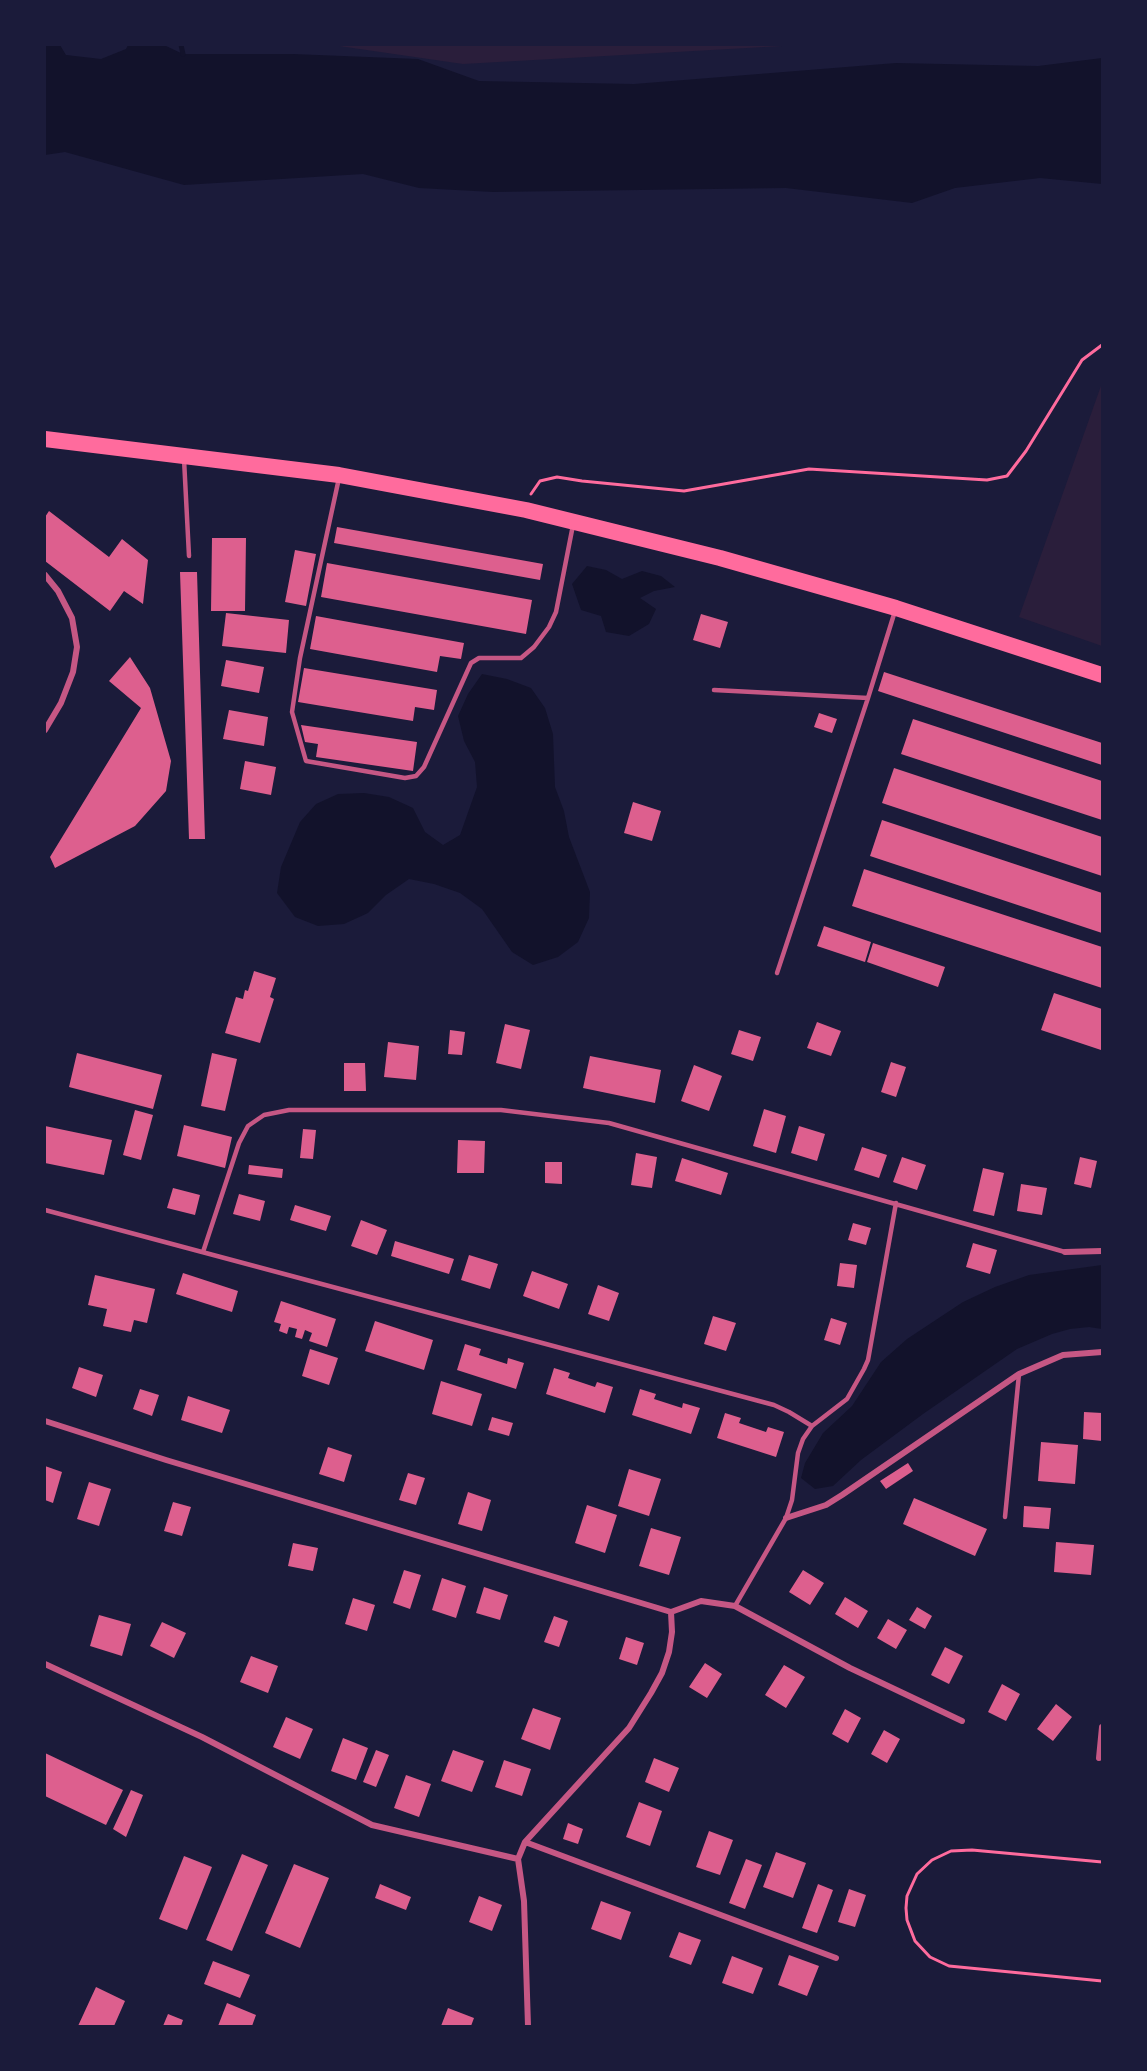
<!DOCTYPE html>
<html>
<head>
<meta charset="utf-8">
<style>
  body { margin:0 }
  #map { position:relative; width:1147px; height:2071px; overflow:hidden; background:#1b1b3a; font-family:Lora,serif }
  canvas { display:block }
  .frame { position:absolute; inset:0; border:46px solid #1b1b3a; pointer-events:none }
</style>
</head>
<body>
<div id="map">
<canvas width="1147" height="2071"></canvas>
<div class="frame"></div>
</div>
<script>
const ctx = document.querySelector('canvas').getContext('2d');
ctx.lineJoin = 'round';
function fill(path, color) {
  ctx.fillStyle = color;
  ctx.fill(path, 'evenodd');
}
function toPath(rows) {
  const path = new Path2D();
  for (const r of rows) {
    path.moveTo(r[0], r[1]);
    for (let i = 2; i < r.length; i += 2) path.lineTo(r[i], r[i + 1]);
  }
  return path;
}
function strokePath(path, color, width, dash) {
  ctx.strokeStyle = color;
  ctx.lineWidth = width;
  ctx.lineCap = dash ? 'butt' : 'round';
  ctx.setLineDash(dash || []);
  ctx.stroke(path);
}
fill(toPath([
  [332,45,800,45,463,64],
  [1102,383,1102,646,1019,617]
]), '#2a1e3b');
fill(toPath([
  [45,45,60,45,66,55,101,59,126,49,128,45,164,45,183,54,293,54,418,59,479,81,634,84,896,63,1038,66,1102,58,1102,184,1040,178,955,188,912,203,786,188,493,192,419,188,363,174,184,185,65,152,45,155],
  [587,566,606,570,622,579,642,571,661,576,675,587,654,591,640,598,656,609,649,624,629,636,606,632,601,616,581,610,572,584],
  [482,674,507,679,531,688,545,708,553,734,555,787,564,811,569,837,590,892,589,918,578,942,558,957,533,965,512,952,482,909,460,893,434,884,409,879,386,895,368,913,344,924,318,926,295,917,277,893,281,867,300,822,316,804,338,794,364,793,389,797,413,808,425,832,443,845,460,835,477,787,475,762,464,741,458,716,468,694],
  [1102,1265,1102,1329,1089,1327,1070,1329,1052,1334,1017,1349,923,1414,861,1460,833,1486,815,1489,801,1478,805,1463,823,1433,852,1406,881,1362,907,1339,963,1302,995,1287,1029,1275]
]), '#12122b');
strokePath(toPath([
  [181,45,183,54]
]), '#12122b', 5);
fill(toPath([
  [49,511,109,557,122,539,148,560,143,604,124,591,110,611,45,561,45,517],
  [337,527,543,564,540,580,334,543],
  [212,538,246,538,245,611,211,611],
  [295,550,316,554,306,606,285,602],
  [327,563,532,600,526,634,321,597],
  [180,572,197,572,205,839,189,839],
  [226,613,289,620,286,653,222,646],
  [701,614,728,622,720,648,693,640],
  [316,616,464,643,461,659,440,656,437,672,310,649],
  [130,657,150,688,171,761,166,791,135,826,55,868,50,857,141,708,109,681],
  [226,660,264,667,259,693,221,686],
  [304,668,437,690,434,710,415,707,413,721,298,702],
  [884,672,1102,743,1102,765,878,691],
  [229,710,268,717,264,746,223,739],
  [819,713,837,719,832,733,814,727],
  [913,719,1102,781,1102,820,901,754],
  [301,725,417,742,413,771,316,757,318,744,305,742],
  [245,761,276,767,271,795,240,789],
  [894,768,1102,837,1102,876,882,803],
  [633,802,661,811,652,841,624,833],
  [882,820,1102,893,1102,933,870,856],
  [864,869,1102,947,1102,988,852,906],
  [824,926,871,942,865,962,817,946],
  [873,943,945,967,938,987,867,962],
  [254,971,276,978,270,997,274,999,260,1043,225,1033,236,997,243,999,245,990,248,991],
  [1054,993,1102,1009,1101,1050,1041,1030],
  [817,1022,841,1031,831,1056,807,1048],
  [505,1024,530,1030,521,1069,496,1063],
  [450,1030,465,1032,462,1055,448,1054],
  [739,1030,761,1037,753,1061,731,1054],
  [388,1042,419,1046,416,1080,384,1077],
  [77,1053,162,1075,153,1109,69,1087],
  [212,1053,237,1059,225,1111,201,1106],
  [590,1056,661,1070,655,1103,583,1088],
  [891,1062,906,1067,896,1097,881,1092],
  [344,1063,365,1063,366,1091,344,1091],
  [694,1065,722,1076,709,1111,681,1101],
  [764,1109,786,1116,776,1153,753,1146],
  [135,1110,153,1115,141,1160,123,1155],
  [184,1125,232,1137,225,1168,177,1156],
  [45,1126,112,1140,104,1175,45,1163],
  [799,1126,825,1134,817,1161,791,1153],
  [303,1129,316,1130,313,1159,300,1158],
  [458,1140,485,1141,484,1173,457,1173],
  [862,1147,887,1155,879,1178,854,1170],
  [636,1153,657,1157,652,1188,631,1185],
  [902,1157,926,1165,917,1190,893,1182],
  [1080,1157,1097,1161,1091,1188,1074,1184],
  [682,1158,728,1173,721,1195,675,1181],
  [545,1162,562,1162,562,1184,545,1183],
  [249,1165,283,1169,282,1178,248,1174],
  [983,1168,1004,1173,994,1216,973,1211],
  [1021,1184,1047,1188,1042,1215,1017,1211],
  [173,1188,200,1195,195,1215,167,1208],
  [239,1194,265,1201,260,1221,233,1214],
  [295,1205,331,1216,326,1231,290,1220],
  [361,1220,387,1230,377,1255,351,1246],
  [853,1223,871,1228,866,1245,848,1240],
  [395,1241,454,1259,449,1274,391,1256],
  [973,1243,997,1250,990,1274,966,1267],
  [469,1255,498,1264,490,1289,461,1280],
  [840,1263,857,1265,854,1288,837,1286],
  [532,1271,568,1284,559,1309,523,1296],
  [183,1273,238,1291,232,1312,176,1294],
  [95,1275,155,1289,147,1323,134,1320,131,1332,103,1326,107,1309,88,1305],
  [598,1285,619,1293,609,1321,588,1314],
  [281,1301,336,1319,327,1347,309,1341,312,1333,305,1330,302,1339,295,1337,297,1329,289,1327,287,1334,279,1331,281,1324,274,1322],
  [713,1316,736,1323,726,1351,704,1344],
  [831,1318,847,1323,840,1345,824,1340],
  [375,1321,433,1340,424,1370,365,1351],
  [465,1344,481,1349,479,1355,507,1364,508,1358,524,1363,516,1389,457,1370],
  [310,1349,338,1358,329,1385,302,1376],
  [79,1367,103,1375,96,1397,72,1388],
  [554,1368,570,1373,568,1378,595,1387,597,1382,613,1387,605,1413,546,1394],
  [441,1381,482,1394,472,1426,432,1414],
  [140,1389,159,1395,152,1416,133,1409],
  [640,1389,656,1394,654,1399,682,1408,683,1403,700,1408,691,1434,632,1415],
  [188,1396,230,1410,222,1433,181,1420],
  [1084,1412,1102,1413,1102,1441,1083,1439],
  [725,1413,741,1418,739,1423,766,1432,768,1427,784,1432,776,1457,717,1438],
  [492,1417,513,1423,509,1436,488,1430],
  [1041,1442,1078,1445,1075,1484,1038,1481],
  [328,1447,352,1455,344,1482,319,1474],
  [908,1463,913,1471,886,1489,880,1481],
  [45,1466,62,1472,53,1503,45,1500],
  [629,1469,661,1479,649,1516,618,1506],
  [408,1473,425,1478,416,1505,399,1500],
  [89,1482,111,1489,99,1526,77,1519],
  [468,1492,491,1500,482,1531,458,1524],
  [914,1498,987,1529,975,1556,903,1524],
  [173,1502,191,1507,182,1536,164,1531],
  [587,1505,617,1515,605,1553,575,1543],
  [1024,1506,1051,1508,1049,1529,1023,1527],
  [651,1528,681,1537,669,1575,639,1566],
  [1056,1542,1094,1545,1091,1575,1054,1572],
  [293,1543,318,1548,313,1571,288,1566],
  [404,1570,421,1575,410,1609,393,1603],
  [803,1570,824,1583,810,1605,789,1592],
  [442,1578,466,1586,456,1618,432,1610],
  [484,1587,508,1595,500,1620,476,1613],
  [845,1597,868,1611,858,1628,835,1614],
  [353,1598,375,1605,367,1631,345,1624],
  [917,1607,932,1616,925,1629,909,1620],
  [99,1615,131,1624,122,1656,90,1646],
  [554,1616,568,1621,559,1647,544,1642],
  [888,1619,907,1630,896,1649,877,1638],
  [162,1622,186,1633,174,1658,150,1646],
  [626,1637,644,1643,637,1665,619,1659],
  [945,1647,963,1656,949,1684,931,1675],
  [251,1656,278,1666,268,1693,240,1682],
  [705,1663,722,1674,707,1698,689,1687],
  [784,1665,805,1677,786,1708,765,1695],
  [1002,1684,1020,1694,1006,1721,988,1712],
  [1056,1704,1072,1717,1053,1741,1037,1729],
  [533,1708,561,1718,550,1750,521,1739],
  [845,1709,861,1718,848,1743,832,1734],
  [286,1717,313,1729,300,1759,273,1747],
  [884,1730,900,1739,887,1763,871,1754],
  [343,1738,368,1748,356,1780,331,1771],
  [376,1750,389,1755,376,1787,363,1782],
  [453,1750,484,1761,472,1792,441,1781],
  [45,1753,123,1790,106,1825,45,1796],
  [654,1758,679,1768,669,1792,645,1782],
  [504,1760,531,1769,522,1796,495,1787],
  [406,1775,431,1784,419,1817,394,1808],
  [131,1790,143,1795,126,1837,113,1829],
  [639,1802,662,1811,650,1846,626,1837],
  [568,1823,583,1829,578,1844,563,1839],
  [709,1831,733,1840,720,1875,696,1867],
  [776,1852,806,1863,793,1898,763,1887],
  [242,1854,268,1865,232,1951,206,1940],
  [184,1856,212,1867,187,1930,159,1919],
  [746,1859,762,1865,745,1909,729,1903],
  [294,1864,329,1878,300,1948,265,1933],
  [380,1884,411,1897,406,1910,375,1898],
  [818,1884,833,1890,817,1933,802,1928],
  [849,1889,866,1895,855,1927,838,1922],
  [479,1896,502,1905,492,1931,469,1922],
  [601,1901,631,1912,621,1940,591,1929],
  [679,1932,701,1940,691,1965,669,1957],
  [789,1955,819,1966,807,1996,778,1985],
  [732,1956,763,1968,753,1994,722,1983],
  [213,1961,250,1975,240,1998,204,1984],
  [96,1987,125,2001,114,2026,78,2026],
  [227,2003,256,2015,252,2026,218,2026],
  [448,2008,474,2018,471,2026,441,2026],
  [168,2014,183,2020,181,2026,163,2026]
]), '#dd5f8e');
strokePath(toPath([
  [531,494,540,481,557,477,582,481,684,491,809,469,987,480,1007,476,1026,451,1082,360,1102,345],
  [1102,1862,972,1850,951,1851,932,1860,917,1874,907,1896,906,1908,907,1920,915,1941,930,1957,949,1966,1102,1981]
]), '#ff6b9d', 3);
strokePath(toPath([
  [184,459,189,556],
  [339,478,300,658,292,712,306,761,405,778,416,776,424,767,471,663,479,658,521,658,534,647,549,627,556,612,573,525],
  [714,690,868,698],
  [777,973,868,698,895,611],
  [45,1210,774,1405,789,1412,812,1426],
  [203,1252,239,1143,248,1126,264,1115,289,1110,501,1110,609,1123,1065,1252],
  [1005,1517,1019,1374],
  [735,1606,786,1518,792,1500,798,1453,803,1439,812,1426,847,1399,864,1369,868,1360,896,1203]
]), '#c65784', 4.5);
strokePath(toPath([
  [45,575,58,591,72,618,77,647,73,672,61,703,45,730],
  [1065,1252,1102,1251],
  [45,1421,166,1460,671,1612,701,1601,735,1606,850,1668,962,1721],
  [786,1518,826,1505,842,1495,1019,1374,1063,1355,1102,1352],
  [45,1664,202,1737,372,1825,518,1859],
  [1099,1758,1102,1727],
  [525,1842,836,1958],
  [528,2026,524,1901,518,1859,525,1842,629,1728,651,1693,662,1673,669,1652,672,1632,671,1612]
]), '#c65784', 6);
strokePath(toPath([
  [45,439,339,475,526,510,720,558,896,608,1102,675]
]), '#ff6b9d', 16);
</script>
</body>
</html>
